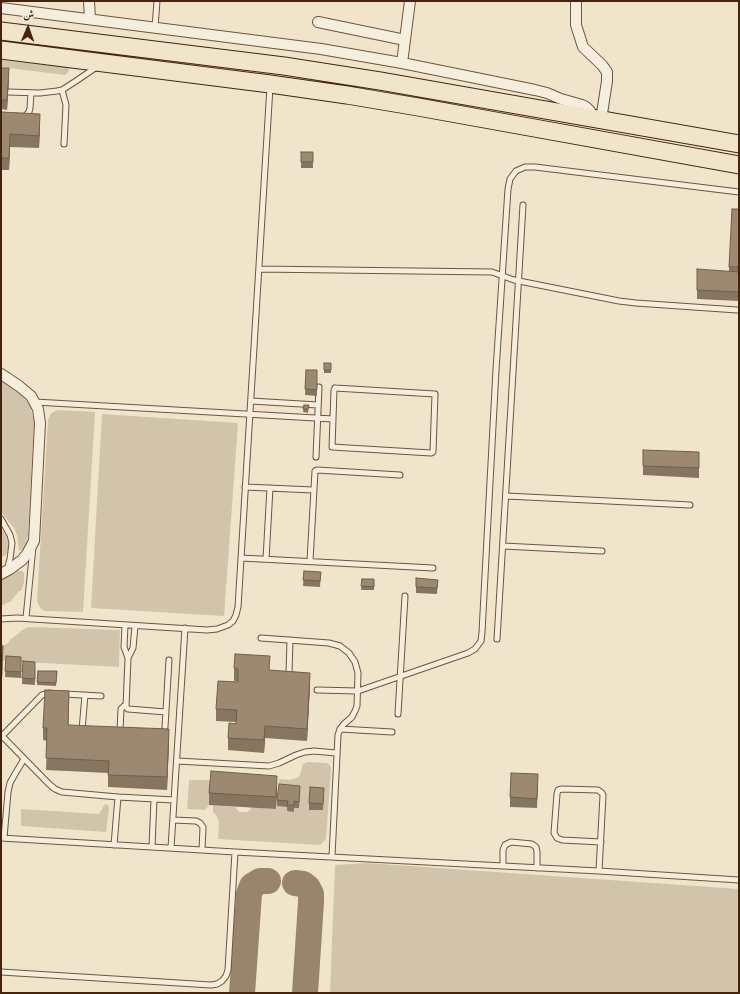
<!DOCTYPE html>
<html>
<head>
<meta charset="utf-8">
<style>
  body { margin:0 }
  #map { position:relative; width:740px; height:994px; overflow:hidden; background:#f0e5ca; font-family:"Old Standard TT",Amiri,serif }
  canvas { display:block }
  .frame { position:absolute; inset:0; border:2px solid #42250c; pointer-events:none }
  .north { position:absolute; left:8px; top:8px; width:40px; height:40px; -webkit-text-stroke:3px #f5eedd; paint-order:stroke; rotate:2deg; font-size:11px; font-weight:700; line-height:16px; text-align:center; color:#42250c }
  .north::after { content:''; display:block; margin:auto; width:14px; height:18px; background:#42250c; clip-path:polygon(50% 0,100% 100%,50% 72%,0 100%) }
</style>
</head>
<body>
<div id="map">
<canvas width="740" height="994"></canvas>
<div class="frame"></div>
<div class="north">ش</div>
</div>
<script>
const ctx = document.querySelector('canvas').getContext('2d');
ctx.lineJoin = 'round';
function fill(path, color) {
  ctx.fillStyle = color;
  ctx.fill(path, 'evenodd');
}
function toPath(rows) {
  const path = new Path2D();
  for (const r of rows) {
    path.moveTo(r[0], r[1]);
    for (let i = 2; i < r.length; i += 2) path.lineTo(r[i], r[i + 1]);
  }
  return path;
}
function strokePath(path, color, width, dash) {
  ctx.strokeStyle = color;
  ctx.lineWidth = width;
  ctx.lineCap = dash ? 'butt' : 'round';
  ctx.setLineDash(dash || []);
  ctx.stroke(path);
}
fill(toPath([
  [1,60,65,67,68,68,69,71,65,75,1,67],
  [1,381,16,391,25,399,30,406,33,417,34,423,28,536,26,544,24,548,20,551,19,550,17,535,14,528,1,512],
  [58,410,95,412,83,612,45,611,41,609,39,606,37,600,48,420,50,415,53,412],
  [102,414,238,423,224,616,91,608],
  [1,529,6,535,8,542,8,549,6,555,1,557],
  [17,571,22,571,24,573,24,583,21,591,19,591,11,601,1,606,1,579],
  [29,627,120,630,119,667,3,661,3,645,7,644,11,639,24,629],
  [307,762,327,763,330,765,331,769,326,839,320,845,218,839,219,822,216,815,213,812,213,805,236,807,236,808,239,812,247,812,251,809,251,807,276,809,277,806,288,807,294,812,294,808,299,808,279,790,279,779,289,780,297,778,300,775,302,767,303,764],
  [189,780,211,780,209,805,205,810,187,809],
  [105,804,108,805,109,808,106,832,21,826,21,809,99,814],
  [367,863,739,889,739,993,330,993,335,865]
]), '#d2c4aa');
strokePath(toPath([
  [295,883,303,884,308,888,311,894,311,902,305,993],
  [242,993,249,894,252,886,260,881,268,881]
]), '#99856b', 26);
const service = toPath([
  [155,27,157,1],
  [62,90,66,105,64,144],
  [8,92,40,93,57,91,62,90,76,81,98,66],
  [24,117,29,112,30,108,31,93],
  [259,269,492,272,514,280,619,301,636,303,737,310],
  [335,388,435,394,433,452,431,453,332,447,333,419,334,390,335,388],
  [251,401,318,405],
  [35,402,333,419],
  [316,457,319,387],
  [245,487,313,490],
  [506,496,690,505],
  [1,519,10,535,12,543,10,559,7,570],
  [503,546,602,551],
  [241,558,433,568],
  [266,559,270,488],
  [310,561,315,471,317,470,400,475],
  [26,618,33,547],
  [1,619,17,618,207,630,217,629,228,625,233,621,236,615,238,607,270,87],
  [125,625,124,647,128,658],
  [135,626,133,648,128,658,126,707,128,709,166,712],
  [261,638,329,643,340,646,349,653,355,662,358,673,357,706,355,711,352,717,344,724,340,729,338,735,332,856],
  [497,639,523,205],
  [289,673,290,640],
  [317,690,358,691,468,653,475,649,481,641,482,632,496,370,508,189,510,179,516,171,525,167,535,167,739,192],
  [64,694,101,696],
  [398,714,405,596],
  [165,727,169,660],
  [340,729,392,732],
  [82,730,85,695],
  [120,731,121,709,124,706,126,705],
  [1,735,49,784,55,789,62,792,118,797,174,800],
  [1,737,42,695,50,693],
  [177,761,269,766,279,763,296,755,305,752,314,751,336,753],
  [173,820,196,821,200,823,203,827,202,850],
  [1,838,235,852,599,871,739,880],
  [4,838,8,792,10,783,15,774,24,759],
  [114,845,118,797],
  [152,847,154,799],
  [171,848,185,628],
  [503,866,503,850,505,845,511,842,532,844,536,847,537,852,537,868],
  [599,871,603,795,602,793,598,790,562,789,558,790,557,794,554,833,557,838,562,840,601,842],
  [1,972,211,985,217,984,222,981,226,976,228,970,235,852]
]);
const minor = toPath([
  [89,1,90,19],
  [576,1,576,25,583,47,602,65,607,72,607,81,601,120],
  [1,8,321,49,402,63,410,1],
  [318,22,405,40],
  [402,63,535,90,547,93,561,99,582,105,586,107,590,111,592,119],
  [1,374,19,386,31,396,38,409,40,423,34,541,27,554,22,560,10,569,1,574]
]);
const trunk = toPath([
  [1,31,284,66,380,81,739,144],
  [1,50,270,84,347,95,418,107,739,165]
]);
strokePath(service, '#6e553c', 7);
strokePath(minor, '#6e553c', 12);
strokePath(trunk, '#42250c', 19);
strokePath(service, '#f5eedd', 5);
strokePath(minor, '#f5eedd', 10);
strokePath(trunk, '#f0e5ca', 17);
fill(toPath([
  [1,68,9,77,7,110,1,109],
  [1,112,40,126,39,148,10,147,9,170,1,170],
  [301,152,313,152,313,168,301,168],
  [739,209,739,301,697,299,697,290,729,271,729,267],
  [331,363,331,373,324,373,324,370],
  [306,370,317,370,317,396,305,395],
  [304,405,309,405,308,413,303,412],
  [699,462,699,478,643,475,643,466],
  [304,571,321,572,320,587,303,586],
  [362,579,374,579,374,590,361,590],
  [438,580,437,594,416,593,416,587],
  [6,656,21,657,21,678,5,677],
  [23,661,35,662,35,685,22,684],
  [234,668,270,670,310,685,307,741,265,738,264,753,228,750,228,738,236,722,216,721,216,709,238,682,238,681,234,681],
  [38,671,57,671,56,686,37,685],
  [69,703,68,725,169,741,167,790,108,787,108,773,46,770,47,741,43,740,43,728],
  [538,784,537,808,510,807,510,797],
  [277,788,276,809,209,805,209,793],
  [300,792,299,808,294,808,294,812,287,811,287,807,277,806,277,800],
  [324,794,323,810,309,810,309,803]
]), '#86765f');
fill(toPath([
  [9,68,9,77,7,110,7,100],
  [40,114,40,126,39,148,39,136],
  [10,134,10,147,9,170,9,158],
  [3,646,3,658,1,702,1,689],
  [310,673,310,685,307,741,307,729],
  [69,691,69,703,68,737,68,725],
  [265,726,265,738,264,753,264,740],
  [169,729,169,741,167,790,167,777],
  [277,776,277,788,276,809,276,797]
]), '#6d604e');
const building = toPath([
  [1,68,9,68,7,100,1,100,1,68],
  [1,112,40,114,39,136,10,134,9,158,1,158,1,112],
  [301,152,313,152,313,162,301,162,301,152],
  [732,209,739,209,739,267,729,267,732,209],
  [697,269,739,272,739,292,697,290,697,269],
  [324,363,331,363,331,370,324,370,324,363],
  [306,370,317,370,317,390,305,389,306,370],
  [304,405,309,405,308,409,303,409,304,405],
  [643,450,699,452,699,468,643,466,643,450],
  [304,571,321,572,320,581,303,580,304,571],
  [416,578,438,580,437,588,416,587,416,578],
  [362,579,374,579,374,587,361,586,362,579],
  [1,646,3,646,1,689,1,646],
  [235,654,270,656,269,670,310,673,307,729,265,726,264,740,228,738,229,723,236,724,237,710,216,709,218,681,238,682,238,669,234,668,235,654],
  [6,656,21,657,21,672,5,671,6,656],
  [23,661,35,662,35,679,22,678,23,661],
  [38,671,57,671,56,683,37,682,38,671],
  [45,690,69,691,68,725,169,729,167,777,108,775,109,761,46,758,47,728,43,728,45,690],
  [211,771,277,776,276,797,209,793,211,771],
  [511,773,538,774,537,799,510,797,511,773],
  [279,784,300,786,299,802,294,801,294,805,287,805,288,801,277,800,279,784],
  [310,787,324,788,323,804,309,803,310,787]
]);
fill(building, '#9c896f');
strokePath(building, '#6d604e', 1);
</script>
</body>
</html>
